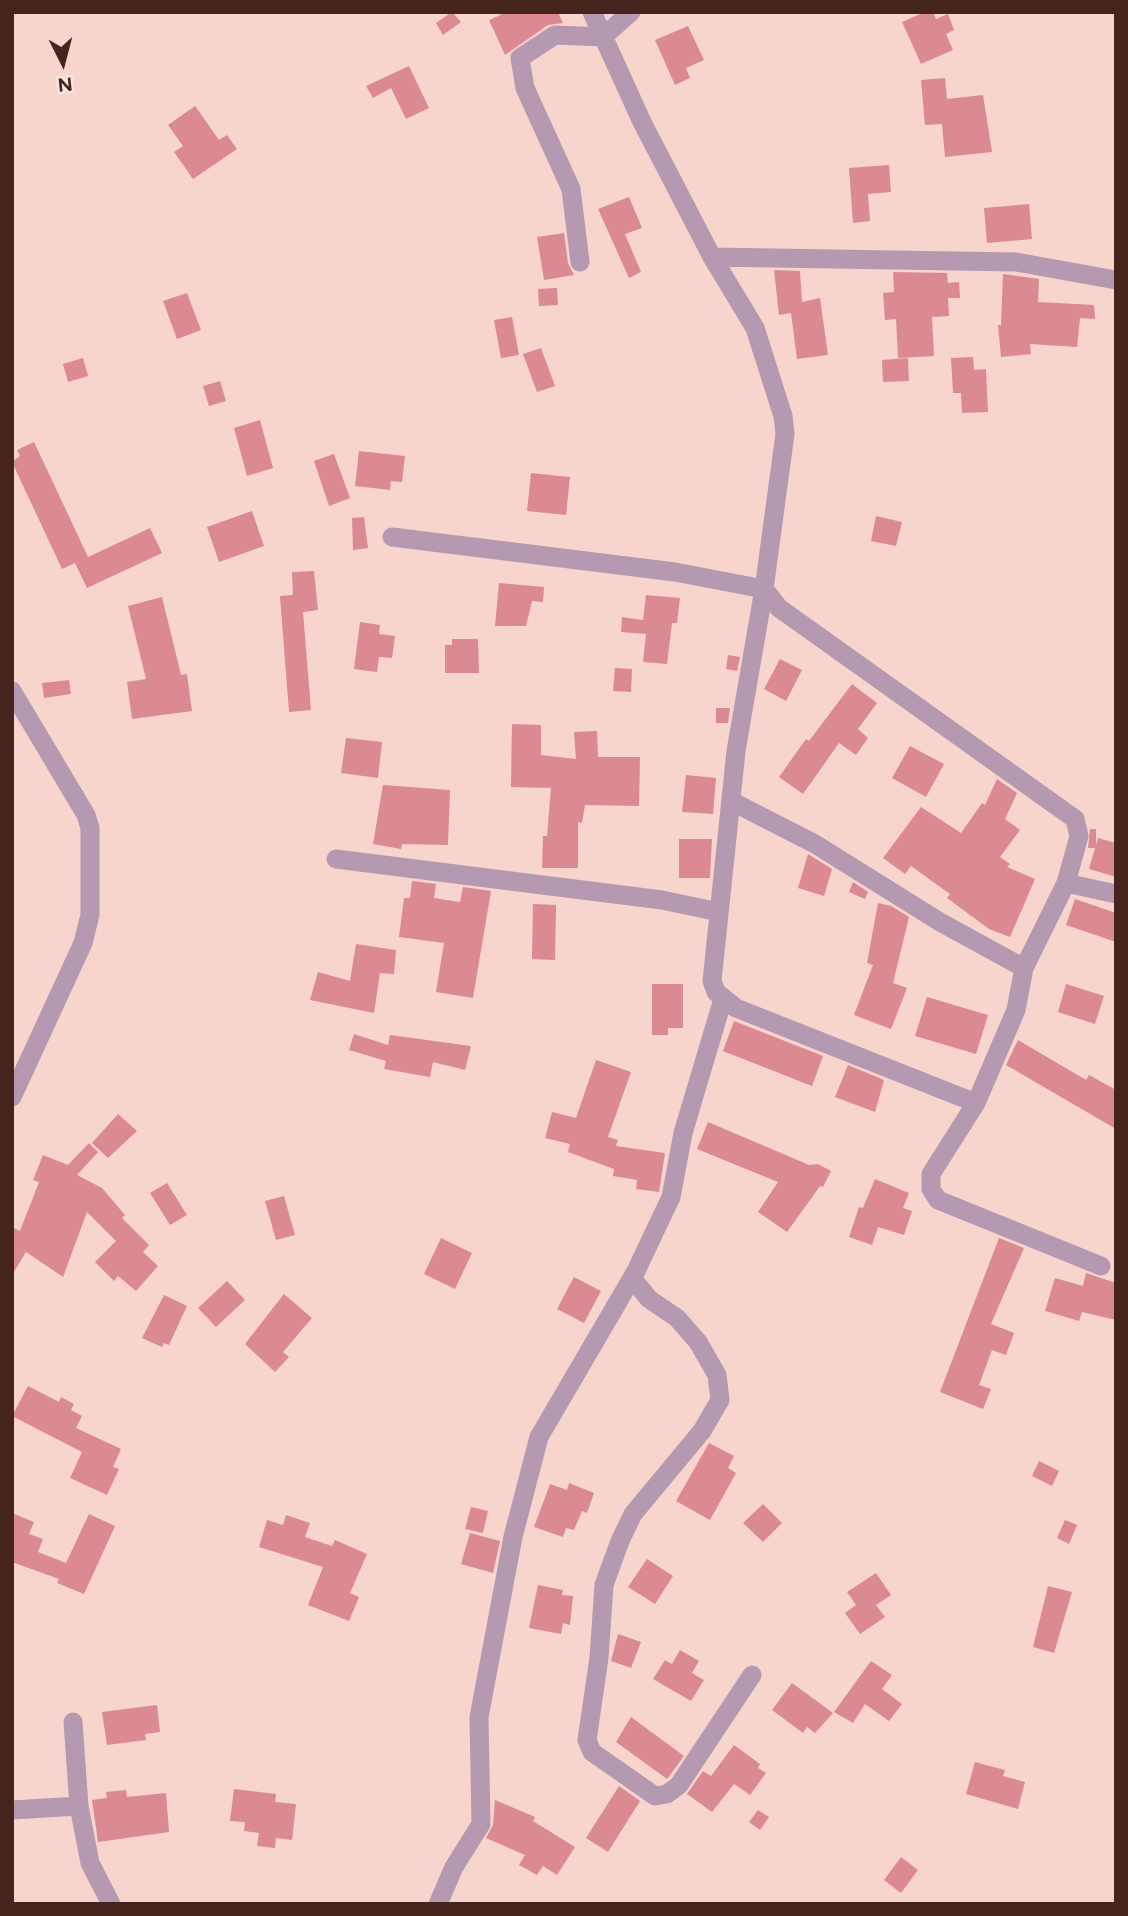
<!DOCTYPE html>
<html>
<head>
<meta charset="utf-8">
<style>
  body { margin:0 }
  #map { position:relative; width:1128px; height:1916px; overflow:hidden; background:#f7d4cc; font-family:Figtree,sans-serif }
  canvas { display:block }
  .frame { position:absolute; inset:0; border:14px solid #44241d; pointer-events:none }
  .north { position:absolute; left:28px; top:28px; width:70px; height:70px; -webkit-text-stroke:5px #f7e6e2; paint-order:stroke; rotate:174deg; font-size:19px; font-weight:700; line-height:28px; text-align:center; color:#44241d }
  .north::after { content:''; display:block; margin:auto; width:24px; height:32px; background:#44241d; clip-path:polygon(50% 0,100% 100%,50% 72%,0 100%) }
</style>
</head>
<body>
<div id="map">
<canvas width="1128" height="1916"></canvas>
<div class="frame"></div>
<div class="north">N</div>
</div>
<script>
const ctx = document.querySelector('canvas').getContext('2d');
ctx.lineJoin = 'round';
function fill(path, color) {
  ctx.fillStyle = color;
  ctx.fill(path, 'evenodd');
}
function toPath(rows) {
  const path = new Path2D();
  for (const r of rows) {
    path.moveTo(r[0], r[1]);
    for (let i = 2; i < r.length; i += 2) path.lineTo(r[i], r[i + 1]);
  }
  return path;
}
function strokePath(path, color, width, dash) {
  ctx.strokeStyle = color;
  ctx.lineWidth = width;
  ctx.lineCap = dash ? 'butt' : 'round';
  ctx.setLineDash(dash || []);
  ctx.stroke(path);
}
fill(toPath([
  [452,12,461,22,443,35,436,23],
  [507,12,558,12,563,23,548,25,505,55,489,20],
  [925,12,933,12,936,19,948,14,954,30,946,34,953,50,921,64,902,22],
  [688,26,704,60,686,68,690,78,675,85,655,40],
  [409,66,429,108,406,119,391,88,373,98,366,86],
  [945,78,947,99,983,95,992,152,945,157,942,124,925,125,921,80],
  [195,106,219,140,227,135,237,149,193,179,174,152,183,146,168,125],
  [889,165,891,192,868,194,870,221,853,223,849,168],
  [629,197,642,228,625,234,641,272,629,278,598,209],
  [1029,204,1032,239,987,243,984,208],
  [564,233,568,263,574,275,544,280,537,237],
  [774,270,800,271,802,302,820,298,828,355,797,359,791,313,779,315],
  [893,272,947,273,948,283,959,282,960,298,948,298,949,316,932,317,934,356,898,358,896,319,885,320,883,293,894,292],
  [1003,274,1039,279,1038,302,1094,305,1095,319,1080,318,1077,347,1030,344,1031,354,1001,357,998,325,1001,325],
  [557,288,558,305,539,306,538,289],
  [187,293,201,330,177,339,163,301],
  [512,317,519,355,501,358,494,320],
  [541,348,555,386,537,392,523,354],
  [973,357,974,370,986,369,988,412,962,413,961,393,953,393,951,358],
  [83,358,88,376,68,382,63,364],
  [908,358,909,381,883,382,882,360],
  [220,381,226,401,209,406,203,386],
  [260,420,273,468,247,476,234,428],
  [34,442,88,557,150,528,162,553,87,588,75,563,62,569,12,462,20,456,17,450],
  [359,451,405,456,402,482,391,481,390,490,355,486],
  [334,454,350,498,329,506,314,461],
  [531,473,570,477,566,515,527,511],
  [252,511,264,546,219,562,207,527],
  [876,516,902,522,896,546,871,541],
  [364,517,368,548,353,550,352,518],
  [314,571,318,610,303,612,311,710,289,712,280,596,293,595,292,572],
  [499,583,544,587,543,602,532,601,526,626,495,626],
  [646,595,680,598,677,623,672,623,667,664,643,662,646,634,621,632,622,617,643,620],
  [162,597,181,675,187,674,192,711,132,719,127,682,146,679,128,606],
  [360,622,380,625,379,634,395,636,392,658,379,657,377,672,354,669],
  [452,639,478,639,479,673,445,673,445,645,452,645],
  [728,655,740,657,737,671,726,669],
  [780,659,802,670,786,701,764,689],
  [615,668,632,669,631,692,613,691],
  [69,680,71,694,44,698,42,683],
  [852,684,877,703,858,729,868,738,856,755,839,743,803,794,779,777,806,739,809,741],
  [716,708,730,708,728,723,716,723],
  [512,724,541,725,541,755,576,759,574,732,597,731,598,757,640,757,639,806,585,805,582,823,578,822,578,868,542,868,543,836,547,836,551,788,511,787],
  [346,738,382,742,378,778,341,773],
  [910,746,944,764,926,797,892,778],
  [686,775,716,778,713,814,682,812],
  [997,779,1017,793,1005,819,1020,830,1000,857,1010,864,1007,867,1035,879,1010,937,989,929,947,898,950,894,911,866,905,874,883,858,921,807,961,833,982,803,985,805],
  [383,785,450,790,448,845,402,844,401,849,373,844],
  [1090,829,1096,829,1096,845,1098,838,1116,843,1116,877,1089,869,1095,848,1088,848],
  [679,839,712,839,710,878,679,878],
  [808,854,832,869,824,896,798,888],
  [412,881,436,884,434,898,460,902,463,887,491,891,473,998,436,992,444,943,399,937,404,898,410,898],
  [853,882,868,892,865,899,849,892],
  [1075,899,1116,913,1116,942,1066,925],
  [878,903,891,906,909,917,893,983,907,988,891,1029,854,1015,873,965,867,963],
  [533,904,556,905,555,960,532,959],
  [356,944,396,950,394,974,380,973,374,1013,310,1000,318,972,350,981],
  [652,984,683,984,683,1028,668,1028,668,1035,652,1035],
  [1066,984,1104,996,1095,1024,1058,1012],
  [927,997,988,1015,976,1054,915,1036],
  [734,1021,823,1056,812,1086,723,1051],
  [354,1034,388,1045,390,1035,471,1046,465,1070,433,1062,430,1077,384,1069,386,1061,349,1050],
  [1018,1040,1086,1080,1089,1075,1116,1090,1116,1129,1006,1065],
  [596,1060,631,1072,608,1137,618,1140,616,1146,665,1153,659,1192,636,1189,637,1180,613,1176,614,1169,568,1152,570,1144,545,1138,552,1112,576,1118],
  [848,1065,884,1080,875,1112,835,1097],
  [118,1114,137,1131,108,1158,92,1143],
  [708,1122,788,1156,809,1165,818,1164,831,1171,823,1187,820,1186,787,1232,758,1212,778,1182,697,1149],
  [89,1143,98,1152,77,1175,102,1188,125,1215,122,1218,149,1245,143,1252,158,1266,136,1291,118,1276,114,1281,95,1262,116,1241,87,1212,63,1277,26,1252,12,1275,12,1227,20,1231,39,1182,33,1180,43,1155,68,1165],
  [875,1179,909,1193,903,1208,912,1211,904,1235,878,1227,872,1245,849,1237,859,1207,863,1208],
  [167,1183,187,1215,170,1225,150,1193],
  [284,1196,295,1235,276,1240,265,1201],
  [441,1238,472,1253,455,1289,424,1274],
  [999,1238,1024,1248,991,1324,1014,1333,1006,1355,992,1350,979,1385,991,1389,983,1409,940,1392],
  [1086,1273,1116,1283,1116,1320,1082,1312,1079,1321,1045,1311,1055,1278,1083,1286],
  [574,1277,601,1291,584,1323,557,1309],
  [227,1281,245,1300,216,1327,198,1308],
  [284,1294,312,1318,283,1352,289,1357,275,1372,245,1344],
  [164,1295,187,1306,169,1345,164,1343,162,1347,142,1338],
  [28,1386,59,1402,61,1397,74,1404,71,1410,82,1416,76,1428,121,1449,113,1467,119,1469,107,1495,70,1478,82,1452,12,1416],
  [709,1443,734,1456,728,1468,736,1473,710,1520,676,1501],
  [1039,1461,1059,1471,1052,1486,1032,1476],
  [569,1483,594,1493,587,1513,582,1511,574,1530,566,1528,563,1537,534,1527,550,1484,567,1490],
  [763,1504,782,1523,763,1542,743,1523],
  [471,1507,488,1511,483,1533,465,1529],
  [12,1513,34,1522,29,1534,43,1539,38,1552,66,1563,89,1514,115,1526,84,1594,57,1583,59,1579,12,1562],
  [286,1515,310,1523,305,1537,332,1546,335,1540,367,1554,350,1593,359,1597,349,1621,308,1605,323,1567,259,1547,267,1520,283,1525],
  [1065,1520,1077,1525,1069,1544,1057,1538],
  [470,1533,500,1541,493,1573,461,1564],
  [647,1559,673,1576,655,1604,628,1587],
  [876,1573,891,1595,876,1605,885,1617,860,1634,845,1613,856,1605,847,1592],
  [538,1585,563,1590,562,1595,573,1596,570,1625,563,1623,561,1634,529,1628],
  [1048,1586,1072,1592,1054,1653,1033,1647],
  [618,1634,641,1642,631,1668,611,1661],
  [680,1650,699,1661,692,1673,704,1680,691,1701,653,1679,665,1660,672,1664],
  [871,1661,892,1675,882,1689,902,1704,889,1721,865,1704,853,1723,834,1712],
  [792,1683,833,1713,815,1733,807,1727,803,1733,772,1710],
  [157,1705,160,1732,145,1734,146,1740,107,1745,102,1712],
  [631,1717,684,1756,667,1779,616,1742],
  [734,1745,760,1764,758,1768,766,1773,750,1795,734,1784,712,1812,687,1794,703,1771,711,1776],
  [975,1762,1005,1770,1003,1776,1025,1782,1018,1809,966,1794],
  [619,1786,640,1801,608,1852,586,1838],
  [234,1789,276,1794,275,1802,296,1804,292,1840,276,1838,275,1848,257,1846,259,1833,244,1831,245,1822,230,1821],
  [126,1790,127,1797,166,1793,169,1832,98,1842,92,1800,107,1798,106,1792],
  [495,1800,535,1817,533,1821,575,1847,557,1875,543,1866,537,1875,519,1865,525,1855,486,1838,493,1825],
  [758,1810,769,1817,760,1830,749,1822],
  [901,1857,918,1870,901,1893,884,1880]
]), '#db8992');
strokePath(toPath([
  [592,12,642,122,712,257,755,328,783,416,785,434,764,589,736,751,712,981,716,992,736,1008,976,1103],
  [712,257,1016,262,1116,280],
  [580,262,571,189,525,88,520,58,555,35,603,37,631,12],
  [392,537,675,572,764,589,779,608,1075,819,1079,836,1066,883,1024,968],
  [12,691,86,815,90,828,90,915,83,943,12,1097],
  [731,801,815,844,940,922,1024,968,1016,1010,976,1103,931,1174,931,1189,938,1200,1101,1266],
  [336,859,662,900,719,912],
  [1066,883,1116,894],
  [632,1278,649,1299,677,1318,698,1342,717,1375,720,1400,702,1431,633,1514,620,1541,604,1585,599,1658,587,1740,592,1752,655,1796,667,1794,679,1785,752,1675],
  [73,1722,79,1806,90,1863,111,1904],
  [12,1810,79,1806],
  [438,1904,454,1867,481,1824,479,1717,513,1537,539,1437,636,1271,671,1197,683,1133,723,999]
]), '#b599b0', 19);
</script>
</body>
</html>
